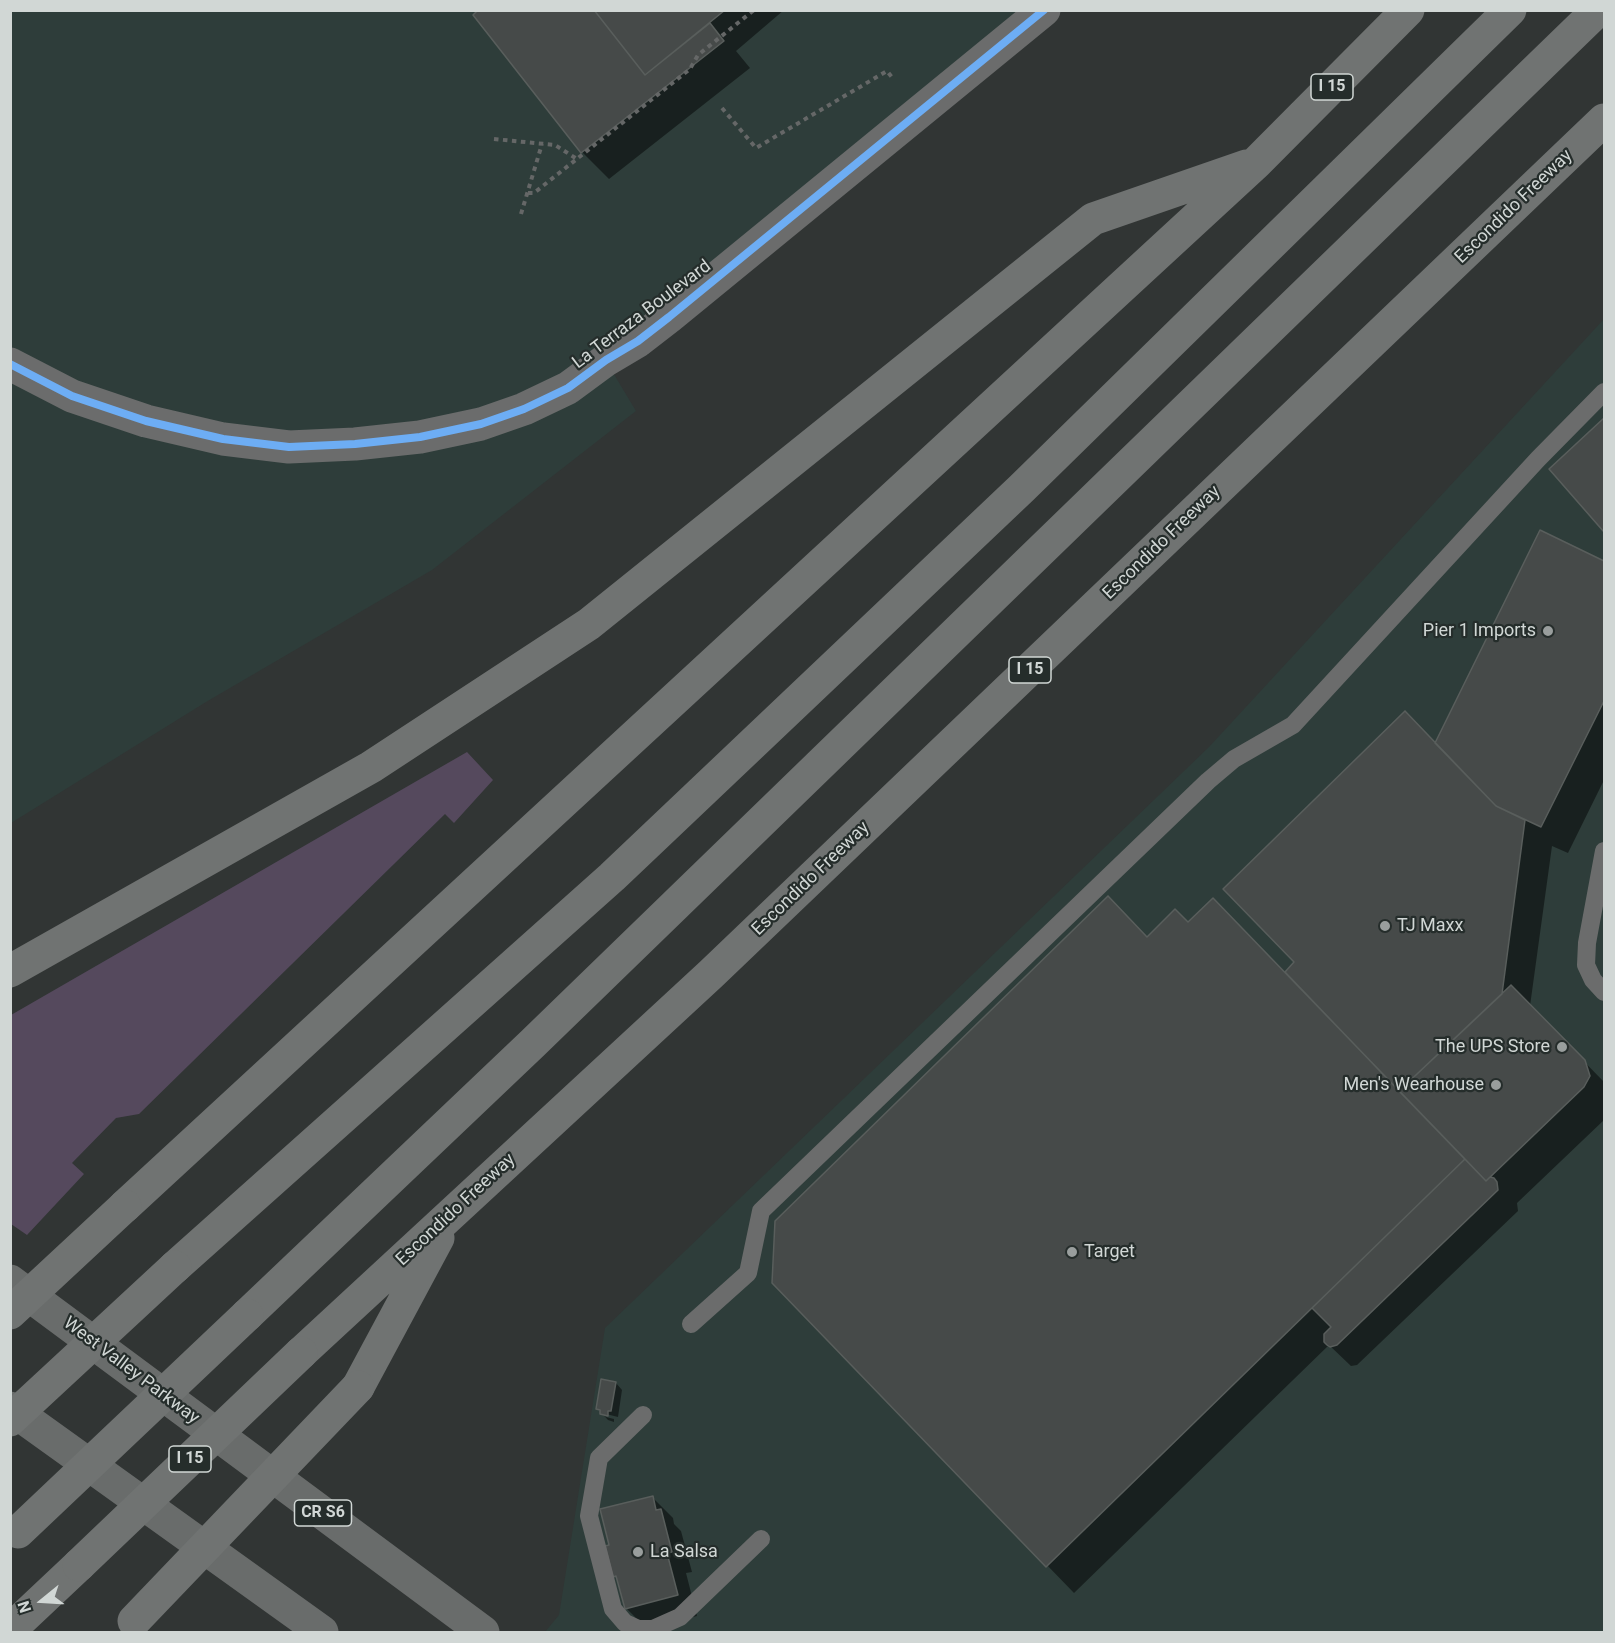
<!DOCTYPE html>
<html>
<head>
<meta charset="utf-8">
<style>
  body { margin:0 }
  #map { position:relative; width:1615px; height:1643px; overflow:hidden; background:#313534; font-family:Roboto,sans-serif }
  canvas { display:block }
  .frame { position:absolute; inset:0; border:12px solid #d1d7d5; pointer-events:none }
  .north { position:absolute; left:12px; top:1571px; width:60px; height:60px; -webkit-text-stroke:4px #252d2b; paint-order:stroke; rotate:252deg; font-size:16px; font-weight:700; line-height:24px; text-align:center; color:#d1d7d5 }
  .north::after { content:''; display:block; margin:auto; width:21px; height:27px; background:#d1d7d5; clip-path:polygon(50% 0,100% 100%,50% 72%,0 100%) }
</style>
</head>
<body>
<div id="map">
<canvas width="1615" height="1643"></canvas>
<div class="frame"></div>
<div class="north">N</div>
</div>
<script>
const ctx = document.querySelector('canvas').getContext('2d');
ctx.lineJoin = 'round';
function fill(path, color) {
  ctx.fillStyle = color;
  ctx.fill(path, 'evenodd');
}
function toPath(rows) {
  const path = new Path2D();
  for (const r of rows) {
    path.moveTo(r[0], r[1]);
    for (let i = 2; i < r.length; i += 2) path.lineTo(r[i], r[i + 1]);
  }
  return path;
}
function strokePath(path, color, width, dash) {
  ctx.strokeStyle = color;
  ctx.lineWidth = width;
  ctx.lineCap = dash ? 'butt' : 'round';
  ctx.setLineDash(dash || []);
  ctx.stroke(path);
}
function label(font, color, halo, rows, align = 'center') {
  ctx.font = font + ' Roboto,sans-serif';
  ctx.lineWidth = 4.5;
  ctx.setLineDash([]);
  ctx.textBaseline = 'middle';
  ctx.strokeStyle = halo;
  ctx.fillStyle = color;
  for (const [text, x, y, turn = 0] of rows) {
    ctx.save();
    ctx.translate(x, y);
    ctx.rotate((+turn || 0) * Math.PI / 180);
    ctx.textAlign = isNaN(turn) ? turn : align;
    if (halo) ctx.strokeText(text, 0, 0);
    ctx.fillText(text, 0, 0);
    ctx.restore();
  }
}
fill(toPath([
  [11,11,1044,11,606,361,636,411,432,570,206,702,11,823],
  [1604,319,1604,1632,545,1632,559,1615,605,1328,1209,747]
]), '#2e3d3a');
fill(toPath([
  [467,752,493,780,454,823,445,814,139,1114,116,1118,72,1163,84,1174,27,1235,11,1224,11,1015]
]), '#55495d');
fill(toPath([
  [481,10,784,10,736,51,750,68,609,179,582,152],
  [1604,420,1604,529,1551,470],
  [1541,532,1604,563,1604,780,1568,853,1552,846,1530,1006,1604,1082,1604,1120,1517,1203,1518,1211,1357,1365,1351,1366,1329,1345,1074,1593,773,1282,1148,938,1188,924,1285,974,1296,962,1436,745],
  [616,1383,622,1390,618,1417,602,1413,606,1417,614,1419,614,1422,608,1420,598,1409],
  [652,1497,673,1518,674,1524,681,1531,692,1572,686,1573,697,1616,647,1629,626,1608,619,1581,615,1576,611,1546]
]), '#0007');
const building = toPath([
  [478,10,594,10,645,75,710,23,724,41,581,153,473,15,478,10],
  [594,10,725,10,645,75,594,10],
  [1604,418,1604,532,1549,469,1604,418],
  [1540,530,1604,561,1604,701,1541,827,1496,806,1435,743,1540,530],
  [1405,711,1496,806,1525,820,1502,994,1399,1091,1285,972,1294,962,1223,889,1405,711],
  [1108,896,1147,937,1175,909,1188,922,1213,898,1465,1159,1046,1567,772,1283,775,1221,1108,896],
  [1511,985,1585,1060,1590,1076,1584,1087,1486,1181,1399,1091,1511,985],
  [1465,1159,1486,1181,1490,1177,1494,1178,1497,1182,1498,1190,1337,1345,1330,1347,1327,1345,1324,1342,1324,1334,1331,1327,1312,1308,1465,1159],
  [601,1379,616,1382,611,1411,608,1411,608,1416,600,1414,600,1410,596,1409,601,1379],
  [653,1496,656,1510,661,1509,672,1552,667,1553,678,1595,625,1609,616,1576,613,1577,605,1546,609,1545,600,1509,653,1496]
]);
fill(building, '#464a49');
strokePath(building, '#595e5c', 1.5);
strokePath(toPath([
  [722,108,756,148,887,71,894,80],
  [494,139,555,145,577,159],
  [528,193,534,193,690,69,698,55,754,10],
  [521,214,542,144]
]), '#656767', 4, [4.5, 4.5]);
strokePath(toPath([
  [1604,851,1587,943,1586,965,1593,980,1604,992],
  [691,1324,748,1273,761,1211,1208,781,1234,759,1293,725,1538,459,1604,392],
  [643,1415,599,1458,589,1516,613,1609,625,1623,638,1629,653,1629,680,1617,761,1539]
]), '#6b6c6c', 18);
strokePath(toPath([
  [10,364,72,396,146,421,223,439,289,447,355,444,420,437,481,424,524,409,568,388,606,360,638,341,669,317,1044,10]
]), '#6b6c6c', 33);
strokePath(toPath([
  [10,1281,483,1632],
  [10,1408,322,1632]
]), '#696c6b', 33);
strokePath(toPath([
  [10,971,371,767,589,624,1093,219,1246,166],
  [125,1206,1256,163,1408,10],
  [175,1267,612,877,1022,488,1510,10],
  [247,1315,533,1043,1598,10],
  [301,1353,711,974,1604,120],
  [358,1387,438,1238],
  [10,1630,79,1565]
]), '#707372', 33);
strokePath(toPath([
  [10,1313,125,1206],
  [10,1420,175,1267],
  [18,1532,247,1315],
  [79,1565,301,1353],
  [134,1621,358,1387]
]), '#707372', 33);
strokePath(toPath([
  [10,364,72,396,146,421,223,439,289,447,355,444,420,437,481,424,524,409,568,388,606,360,638,341,669,317,1044,10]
]), '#6dadf4', 8);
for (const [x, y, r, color] of [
  [1548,631,6,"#999e9d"],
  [1385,926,6,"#999e9d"],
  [1562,1047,6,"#999e9d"],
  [1496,1085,6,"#999e9d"],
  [1072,1252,6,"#999e9d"],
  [638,1552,6,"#999e9d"]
]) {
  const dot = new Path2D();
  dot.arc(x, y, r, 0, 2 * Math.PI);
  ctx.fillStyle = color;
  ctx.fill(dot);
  strokePath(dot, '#252d2b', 2);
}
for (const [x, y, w] of [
  [1332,87,42],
  [1030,670,42],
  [190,1459,42],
  [323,1513,57]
]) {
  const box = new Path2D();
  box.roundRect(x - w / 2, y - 13, w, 26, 4.5);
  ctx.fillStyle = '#252d2b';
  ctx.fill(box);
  strokePath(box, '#d1d7d5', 1.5);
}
label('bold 16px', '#d1d7d5', null, [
  ["I 15",1332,87],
  ["I 15",1030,670],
  ["I 15",190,1459],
  ["CR S6",323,1513]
]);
label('18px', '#d1d7d5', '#252d2b', [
  ["Escondido Freeway",1514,207,-44],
  ["La Terraza Boulevard",642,315,-37],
  ["Escondido Freeway",1162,543,-44],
  ["Escondido Freeway",811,879,-44],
  ["Escondido Freeway",456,1210,-43],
  ["West Valley Parkway",131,1371,37]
]);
label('18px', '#d1d7d5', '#252d2b', [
  ["Pier 1 Imports",1536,631],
  ["TJ Maxx",1397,926,"left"],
  ["The UPS Store",1550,1047],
  ["Men's Wearhouse",1484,1085],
  ["Target",1084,1252,"left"],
  ["La Salsa",650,1552,"left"]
], 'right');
</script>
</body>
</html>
